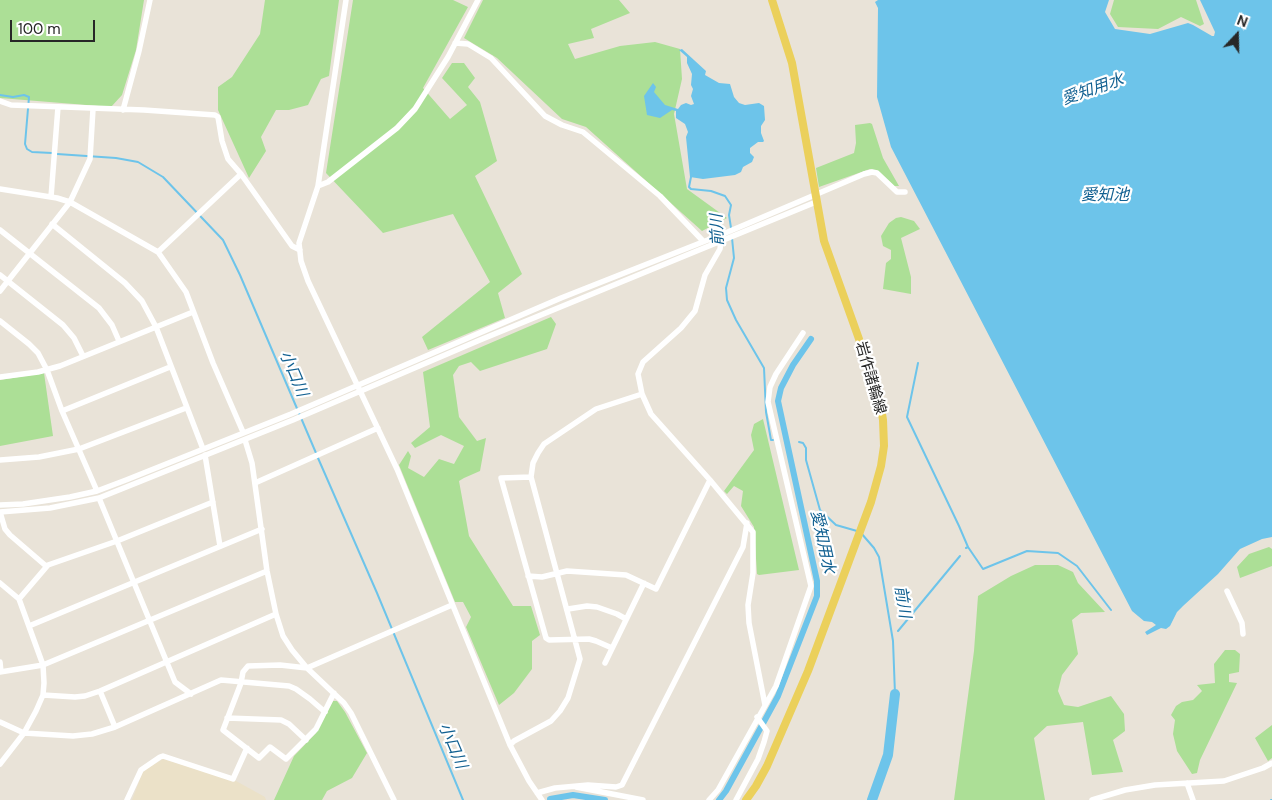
<!DOCTYPE html>
<html>
<head>
<meta charset="utf-8">
<style>
  body { margin:0 }
  #map { position:relative; width:1272px; height:800px; overflow:hidden; background:#e9e3d8; font-family:"DM Sans",sans-serif }
  canvas { display:block }
  .north { position:absolute; left:1212px; top:10px; width:50px; height:50px; -webkit-text-stroke:4px #fff; paint-order:stroke; rotate:21deg; font-size:14px; font-weight:700; line-height:20px; text-align:center; color:#272727 }
  .north::after { content:''; display:block; margin:auto; width:18px; height:22px; background:#272727; clip-path:polygon(50% 0,100% 100%,50% 72%,0 100%) }
  .scale { position:absolute; left:10px; top:20px; width:85px; height:22px; box-sizing:border-box; border:2px solid #272727; border-top:0; padding-left:6px; font-size:15px; line-height:18px; white-space:nowrap; color:#272727; -webkit-text-stroke:4px #fff; paint-order:stroke }
</style>
</head>
<body>
<div id="map">
<canvas width="1272" height="800"></canvas>
<div class="north">N</div>
<div class="scale">100 m</div>
</div>
<script>
const ctx = document.querySelector('canvas').getContext('2d');
ctx.lineJoin = 'round';
function fill(path, color) {
  ctx.fillStyle = color;
  ctx.fill(path, 'evenodd');
}
function toPath(rows) {
  const path = new Path2D();
  for (const r of rows) {
    path.moveTo(r[0], r[1]);
    for (let i = 2; i < r.length; i += 2) path.lineTo(r[i], r[i + 1]);
  }
  return path;
}
function strokePath(path, color, width, dash) {
  ctx.strokeStyle = color;
  ctx.lineWidth = width;
  ctx.lineCap = dash ? 'butt' : 'round';
  ctx.setLineDash(dash || []);
  ctx.stroke(path);
}
function label(font, color, halo, rows, align = 'center') {
  ctx.font = font + ' "DM Sans","Noto Sans JP",sans-serif';
  ctx.lineWidth = 4.5;
  ctx.setLineDash([]);
  ctx.textBaseline = 'middle';
  ctx.strokeStyle = halo;
  ctx.fillStyle = color;
  for (const [text, x, y, turn = 0] of rows) {
    ctx.save();
    ctx.translate(x, y);
    ctx.rotate((+turn || 0) * Math.PI / 180);
    ctx.textAlign = isNaN(turn) ? turn : align;
    if (halo) ctx.strokeText(text, 0, 0);
    ctx.fillText(text, 0, 0);
    ctx.restore();
  }
}
fill(toPath([
  [163,759,236,781,265,797,266,800,132,800,143,771]
]), '#ebe1c8');
fill(toPath([
  [0,0,144,0,136,50,122,95,111,107,0,98],
  [265,0,339,0,329,76,321,79,308,105,289,110,276,110,261,137,266,151,249,178,218,110,218,87,232,77,260,34],
  [353,0,453,0,468,7,423,88,450,119,467,105,442,78,452,63,464,63,475,78,468,87,480,102,497,161,475,176,522,274,498,293,505,318,428,350,422,337,490,282,453,214,383,233,326,173],
  [483,0,619,0,630,13,591,29,594,38,568,44,575,59,620,46,655,42,680,49,682,79,674,114,687,189,727,218,702,231,586,127,562,119,497,58,464,38],
  [1114,0,1196,0,1204,24,1200,26,1181,17,1158,29,1118,27,1110,14],
  [870,123,872,124,883,158,899,186,894,186,878,171,870,169,819,187,816,168,854,153,856,143,855,125],
  [901,217,914,221,920,229,901,238,911,277,911,294,883,289,886,263,891,259,891,250,883,246,881,236,889,223,896,218],
  [551,317,556,324,547,349,480,371,471,362,459,366,453,375,459,417,477,441,486,438,480,471,464,478,459,481,469,536,513,606,531,606,540,635,532,641,532,669,514,693,499,705,466,627,471,617,463,602,455,602,399,465,408,451,411,456,408,468,424,477,439,459,454,464,464,446,441,435,415,448,411,443,430,427,423,372],
  [44,373,53,436,0,446,0,380],
  [763,419,799,570,759,575,757,574,754,527,741,506,743,491,734,486,727,494,724,491,754,450,751,435,754,424],
  [1269,547,1272,549,1272,566,1240,578,1237,567,1249,554],
  [1035,565,1058,565,1073,572,1078,583,1105,612,1081,613,1072,620,1078,654,1062,675,1058,691,1064,705,1078,707,1111,696,1124,714,1125,731,1113,740,1123,772,1092,775,1083,722,1047,726,1034,738,1045,800,954,800,974,651,978,596,1011,576],
  [1225,650,1235,650,1240,654,1239,672,1229,674,1229,682,1237,683,1200,760,1197,773,1192,774,1177,751,1173,734,1175,720,1171,715,1176,706,1182,702,1193,700,1202,691,1197,685,1215,683,1214,664],
  [333,701,337,701,345,712,367,753,352,778,327,791,322,800,274,800,294,756,316,733],
  [1272,725,1272,758,1268,761,1255,738]
]), '#acdf96');
fill(toPath([
  [878,0,1109,0,1105,12,1115,29,1150,34,1188,23,1193,25,1212,36,1214,36,1215,32,1200,0,1272,0,1272,537,1262,539,1240,549,1218,574,1183,606,1177,612,1170,626,1166,629,1161,628,1147,635,1145,632,1156,625,1152,622,1144,621,1132,611,891,147,877,97,878,8,875,2],
  [682,49,706,71,705,75,719,83,730,84,734,97,739,103,745,105,759,103,764,106,765,120,761,126,761,133,764,141,763,142,758,142,750,148,750,153,754,157,752,162,743,167,741,172,735,175,703,179,690,177,686,137,688,132,685,124,676,118,676,111,672,110,660,118,647,115,644,96,653,83,656,87,654,92,665,105,678,109,681,105,686,103,691,105,694,104,691,96,693,89,691,85,692,74,687,63,687,57,679,50]
]), '#6dc4ea');
strokePath(toPath([
  [0,95,13,97,24,95,29,97,25,144,27,149,32,152,52,153],
  [57,154,116,158,138,162,163,177,223,240,240,275,316,453],
  [691,177,689,187,691,189,711,191,725,196,731,205,729,215,731,228],
  [732,238,734,258,726,288,727,300,736,320,764,368,766,412,771,440,773,440],
  [918,363,907,417,959,526,968,547,966,548],
  [799,442,803,443,806,448,806,460,820,510,836,525,857,531],
  [318,458,377,593,463,800],
  [861,533,874,548,879,557,893,641,895,694],
  [968,547,983,569,1027,551,1058,553,1077,566,1111,610],
  [898,631,960,556],
  [1271,800,1272,800]
]), '#6dc4ea', 2);
strokePath(toPath([
  [550,799,573,795,605,800],
  [719,800,726,791,778,696,817,596,817,581,778,401,781,388,793,365,811,339]
]), '#6dc4ea', 6);
strokePath(toPath([
  [872,800,888,755,895,694]
]), '#6dc4ea', 10);
strokePath(toPath([
  [346,0,318,186,299,243,301,261,308,281,397,469,510,745,529,781,542,800],
  [455,43,468,44,491,58,545,116,562,125,583,132,660,196,703,241],
  [0,101,11,105,144,110,215,115,218,117,222,141,228,159,241,174,292,246,300,250],
  [123,110,139,51,150,0],
  [318,186,328,182,397,128,415,109,448,57,478,0],
  [0,189,57,198,70,202,158,252,186,292,213,363,243,432],
  [51,197,58,107],
  [52,224,125,283,142,301,156,327,203,449],
  [0,230,99,308,112,325,119,341],
  [721,241,720,249,705,275,695,311,681,328,643,362,638,374,642,394,651,414,710,480,753,532,753,573,748,605,749,623,765,705],
  [158,252,241,174],
  [0,275,63,325,74,338,83,356],
  [0,291,70,202,90,159,93,109],
  [0,321,29,344,38,353,47,370,62,411,97,491],
  [0,377,38,372,60,366,193,312],
  [62,411,170,367],
  [245,440,252,463,267,571,276,614,283,636,292,650,307,668,344,703,351,713,394,800],
  [205,455,220,546],
  [0,460,39,457,79,449,186,408],
  [531,477,501,478,546,638,549,640,589,639,596,641,612,648],
  [255,483,378,428],
  [99,498,175,682,191,694],
  [0,505,23,504,70,497,97,491,126,480,291,414,561,298,723,234,864,174,872,172,877,173,897,192,905,192],
  [0,512,50,508,99,498,293,420,480,340,816,202],
  [0,512,5,529,10,535,46,566],
  [528,576,542,577,567,571,626,575,656,589,710,480],
  [0,583,19,599,43,665,44,683,43,695,36,711,24,733,0,764],
  [1227,591,1242,623,1243,634],
  [19,599,48,565,117,541,213,502],
  [568,609,587,606,597,607,617,614,626,619],
  [29,626,262,529],
  [0,662,1,672],
  [605,663,644,583],
  [0,672,43,665,267,571],
  [100,691,115,727],
  [334,693,316,729,286,759,270,747,259,758,223,730,241,683,243,672,248,666,280,665,307,668,452,605],
  [43,695,75,697,85,696,100,691,276,614],
  [227,718,281,720,289,724,306,740],
  [0,722,24,733,73,736,92,734,115,727,221,680,289,686,296,689,310,699,325,712],
  [510,745,514,741,551,721,560,711,568,698,580,659,531,477,533,463,538,453,544,444,596,409,642,394],
  [1187,783,1193,800],
  [576,787,643,800],
  [537,793,555,788,588,785,616,787,622,785,743,547,747,523],
  [127,800,141,770,160,757,163,756,233,779,247,748],
  [709,800,718,790,776,686,811,586,768,402,770,387,776,374,803,333],
  [736,800,758,759,764,742,767,731,757,717],
  [1092,800,1125,790,1155,785,1224,781,1263,768,1272,763]
]), '#fff', 5.5);
strokePath(toPath([
  [746,800,756,786,767,766,808,671,871,502,881,466,884,446,883,420,879,395,824,241,792,63,772,0]
]), '#ebd05b', 8);
label('15px', '#272727', '#fff', [
  ["岩作諸輪線",870,378,74]
]);
label('italic 16px', '#116091', '#fff', [
  ["愛知用水",1093,90,-19],
  ["愛知池",1105,196],
  ["前川",718,230,-93],
  ["小口川",293,374,67],
  ["愛知用水",822,542,78],
  ["前川",902,602,81],
  ["小口川",452,746,67]
]);
</script>
</body>
</html>
